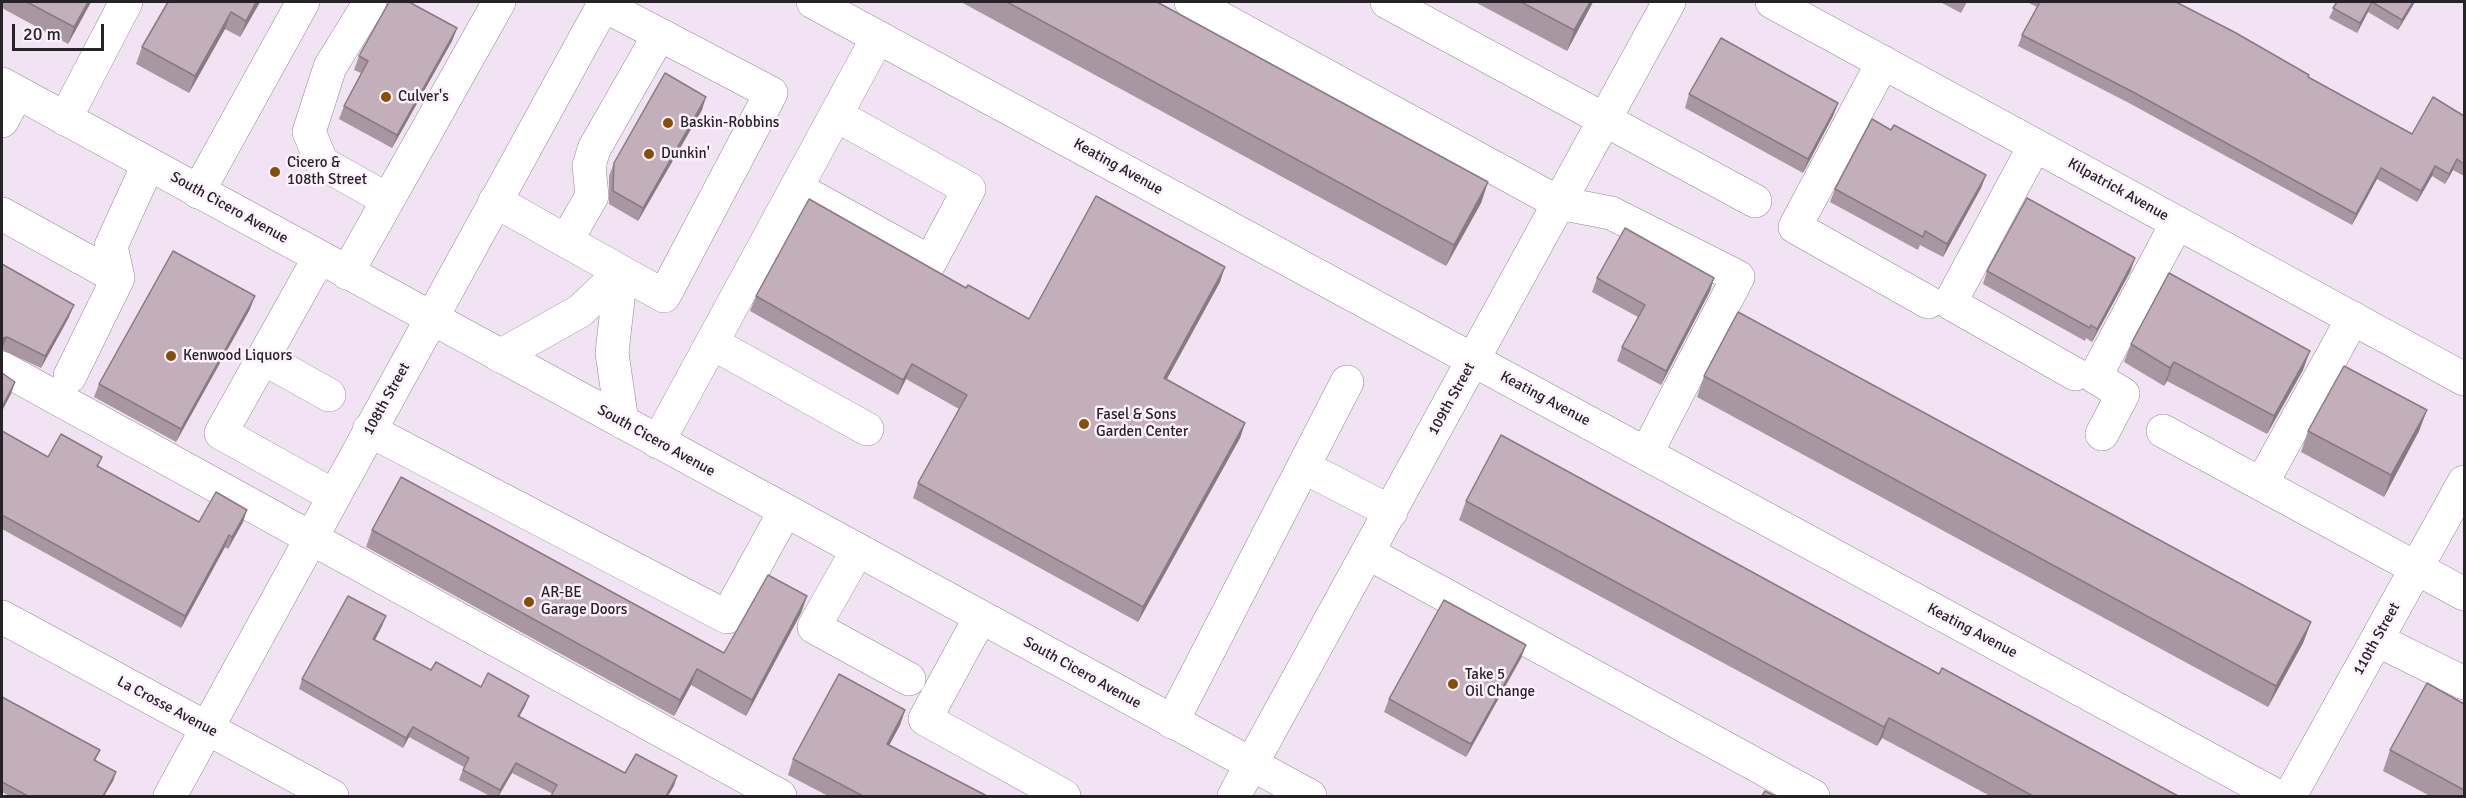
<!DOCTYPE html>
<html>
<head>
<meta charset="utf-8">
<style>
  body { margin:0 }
  #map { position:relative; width:2466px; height:798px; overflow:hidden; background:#f1e3f3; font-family:Signika,sans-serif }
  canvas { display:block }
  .frame { position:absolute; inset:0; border:3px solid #272228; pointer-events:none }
  .scale { position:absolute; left:12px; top:24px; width:92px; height:27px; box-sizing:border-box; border:3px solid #272228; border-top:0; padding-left:8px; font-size:18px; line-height:21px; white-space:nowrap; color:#272228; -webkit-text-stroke:4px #fdf1fe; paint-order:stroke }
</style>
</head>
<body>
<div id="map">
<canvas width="2466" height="798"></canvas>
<div class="frame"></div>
<div class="scale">20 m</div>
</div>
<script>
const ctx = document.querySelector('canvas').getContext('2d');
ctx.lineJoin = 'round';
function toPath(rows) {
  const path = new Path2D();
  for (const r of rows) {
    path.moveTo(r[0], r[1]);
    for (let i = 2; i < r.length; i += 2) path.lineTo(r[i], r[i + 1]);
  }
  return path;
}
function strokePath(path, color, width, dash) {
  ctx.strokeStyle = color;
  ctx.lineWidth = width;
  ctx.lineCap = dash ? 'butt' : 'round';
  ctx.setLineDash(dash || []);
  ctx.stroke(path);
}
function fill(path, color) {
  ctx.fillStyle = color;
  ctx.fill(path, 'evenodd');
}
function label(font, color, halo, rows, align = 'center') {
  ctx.font = font + ' Signika,sans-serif';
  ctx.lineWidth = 5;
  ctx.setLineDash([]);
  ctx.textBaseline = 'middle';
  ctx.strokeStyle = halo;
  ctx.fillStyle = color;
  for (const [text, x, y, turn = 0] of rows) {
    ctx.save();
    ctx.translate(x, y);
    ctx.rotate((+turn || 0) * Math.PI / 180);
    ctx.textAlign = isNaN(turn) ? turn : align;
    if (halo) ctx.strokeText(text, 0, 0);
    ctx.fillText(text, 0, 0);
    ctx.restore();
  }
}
const minor = toPath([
  [370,2,330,67,309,132,322,163,388,200],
  [813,2,2277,796],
  [1191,2,1559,203,1611,213,1738,277,1646,454],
  [1387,2,1755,201],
  [1772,2,2464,379],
  [1883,62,1795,227,1928,302],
  [65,119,126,2],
  [2,121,17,93],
  [2035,145,1950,303,2075,374],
  [796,188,930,262,969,189,836,115],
  [198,192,303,2],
  [495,201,664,296,771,93,603,5],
  [2,214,118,278],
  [566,241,592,196,589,166,594,149,659,35],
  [319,258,221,433,334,496],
  [621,272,612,353,622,422],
  [347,273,499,2],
  [712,343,867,429],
  [500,356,580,311,621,272],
  [263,358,329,395],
  [2,368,780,796],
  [70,376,118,278,111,246,148,165],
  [369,430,727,617,785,511],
  [2163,431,2464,594],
  [2102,434,2123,394,2095,377,2177,223],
  [658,442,878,37],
  [1304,467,1391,512],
  [2262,483,2353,318],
  [857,551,814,627,909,679],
  [1368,553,1813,796],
  [2,617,332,796],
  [980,618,925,719,1064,796],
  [2377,640,2464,683],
  [1172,722,1347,382],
  [170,796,605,2],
  [1234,796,1669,2],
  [2290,796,2464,482]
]);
const major = toPath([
  [2,84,1310,796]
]);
strokePath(minor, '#948796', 34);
strokePath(major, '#948796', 34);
strokePath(minor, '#fff', 33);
strokePath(major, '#fff', 33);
fill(toPath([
  [2,2,91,2,68,44,2,8],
  [168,2,260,2,240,37,225,29,189,93,136,64,142,47],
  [961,2,1157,2,1488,182,1481,203,1446,266],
  [1475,2,1593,2,1567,51],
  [1940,2,1967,2,1961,13],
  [2027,2,2176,2,2308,78,2412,134,2464,116,2464,176,2453,170,2445,184,2432,176,2417,202,2377,179,2352,225,2129,103,2018,46,2022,35,2037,7],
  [2337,2,2415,2,2398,30,2368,12,2357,33,2329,18],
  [457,28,452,41,392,148,339,119,344,106,361,73,354,70,359,56],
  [1689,94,1838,103,1833,116,1803,173,1685,108],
  [702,110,638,221,609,204,609,176,614,163],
  [1891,130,1986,175,1981,188,1943,257,1920,245,1918,250,1830,202,1835,189],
  [2135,258,2130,272,2092,342,2086,338,2085,341,1983,284,1987,271],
  [2,264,69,317,41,368,2,350],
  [1597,278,1714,278,1710,291,1661,385,1617,361,1622,347,1638,317,1592,292],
  [1220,282,1167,379,1245,423,1240,438,1138,622,913,498,918,483,959,409,906,379,898,395,750,311,756,296,966,288,1029,319],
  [250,309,176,442,94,397,99,384],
  [2131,344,2303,370,2267,434,2167,381,2164,386,2124,362],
  [1704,376,2311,622,2303,643,2268,707,1697,397],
  [2427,410,2419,431,2384,497,2301,452,2308,431],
  [2,431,48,457,102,457,98,467,199,522,243,522,228,549,225,547,181,628,2,529],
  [1466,501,1939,674,2178,796,1990,796,1882,738,1877,746,1459,520],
  [372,530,724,653,807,596,801,613,746,716,691,685,674,716,366,547],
  [386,616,382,626,375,640,431,670,481,687,529,696,525,706,519,717,625,773,674,786,553,794,512,773,499,796,490,796,459,780,464,767,409,737,403,748,299,689,302,679],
  [1526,645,1521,658,1466,757,1384,712,1389,699],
  [2,697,100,750,95,761,116,772,113,781,104,796,9,796,2,792],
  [2464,704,2464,796,2430,796,2383,771,2390,750],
  [905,710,900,725,889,745,987,796,828,796,788,775,793,759]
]), '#a896a0');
fill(toPath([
  [88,2,91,2,68,44,74,27],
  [256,2,260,2,240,37,246,21],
  [1590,2,1593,2,1567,51,1574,30],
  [2372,2,2368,12,2357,33,2360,23],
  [2413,2,2415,2,2398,30,2402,20],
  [231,12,225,29,189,93,195,76],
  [457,28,452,41,392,148,397,135],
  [706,97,702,110,638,221,643,208],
  [1838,103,1833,116,1803,173,1808,159],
  [2457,159,2453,170,2445,184,2449,174],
  [2435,166,2432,176,2417,202,2421,191],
  [2381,168,2377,179,2352,225,2356,214],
  [1986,175,1981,188,1943,257,1947,244],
  [1488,182,1481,203,1446,266,1454,245],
  [2135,258,2130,272,2092,342,2097,329],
  [1225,267,1220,282,1159,393,1164,378],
  [1714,278,1710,291,1661,385,1666,371],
  [255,296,250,309,176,442,181,429],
  [74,305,69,317,41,368,45,356],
  [7,337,2,349,2,350,2,338],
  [2310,351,2303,370,2267,434,2274,416],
  [2174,362,2167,381,2164,386,2170,368],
  [912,364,906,379,898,395,903,380],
  [15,382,11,394,2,411,2,407],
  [2427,410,2419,431,2384,497,2391,475],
  [1245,423,1240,438,1138,622,1143,607],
  [247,510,243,522,228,549,232,537],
  [229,535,225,547,181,628,185,616],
  [807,596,801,613,746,716,752,700],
  [386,616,382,626,370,649,373,639],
  [2311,622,2303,643,2268,707,2276,686],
  [1526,645,1521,658,1466,757,1471,744],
  [697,669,691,685,674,716,680,700],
  [529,696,525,706,514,726,518,716],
  [905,710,900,725,882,759,887,744],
  [1889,718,1882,738,1877,746,1884,727],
  [413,727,409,737,403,748,406,738],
  [516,763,512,773,498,796,500,790],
  [116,772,113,781,104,796,103,796],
  [677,776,674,786,668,796,666,796]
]), '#887a82');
const building = toPath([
  [27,2,88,2,74,27,27,2],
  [168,2,256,2,246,21,231,12,195,76,142,47,168,2],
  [389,2,409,2,457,28,397,135,344,106,368,61,359,56,389,2],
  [1007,2,1157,2,1488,182,1454,245,1007,2],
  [1521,2,1590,2,1574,30,1521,2],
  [2040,2,2176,2,2236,33,2309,75,2308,77,2412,134,2433,97,2464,116,2464,164,2457,159,2449,174,2435,166,2421,191,2381,168,2356,214,2133,92,2022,35,2040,2],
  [2337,2,2413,2,2402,20,2372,2,2360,23,2333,8,2337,2],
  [1721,38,1838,103,1808,159,1689,94,1721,38],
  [665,73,706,97,643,208,613,191,614,163,665,73],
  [1872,119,1891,130,1894,125,1986,175,1947,244,1925,231,1923,237,1835,189,1872,119],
  [1096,196,1225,267,1164,378,1245,423,1143,607,918,483,967,395,912,364,903,380,756,296,809,199,966,288,968,285,1029,319,1096,196],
  [2027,198,2135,258,2097,329,2091,325,2090,328,1987,271,2027,198],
  [1625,228,1714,278,1666,371,1622,347,1645,305,1597,278,1625,228],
  [173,251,255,296,181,429,99,384,173,251],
  [2,264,74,305,45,356,7,337,2,338,2,264],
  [2169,273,2310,351,2274,416,2174,362,2170,368,2131,344,2169,273],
  [1738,312,2311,622,2276,686,1704,376,1738,312],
  [2344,366,2427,410,2391,475,2308,431,2344,366],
  [2,373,15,382,2,407,2,373],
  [2,431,48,457,61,434,102,457,97,466,199,522,216,492,247,510,232,537,229,535,185,616,2,515,2,431],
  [1501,435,1939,674,1942,668,2178,796,2033,796,1889,718,1884,727,1466,501,1501,435],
  [401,477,724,653,768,575,807,596,752,700,697,669,680,700,372,530,401,477],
  [348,596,386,616,373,639,431,670,436,662,481,687,488,673,529,696,518,716,625,773,636,754,677,776,666,796,667,796,551,796,557,785,516,763,500,790,463,770,469,758,413,727,406,738,302,679,348,596],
  [1444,600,1526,645,1471,744,1389,699,1444,600],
  [839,674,905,710,887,744,987,796,863,796,793,759,839,674],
  [2427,683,2464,704,2464,790,2390,750,2427,683],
  [2,697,100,750,94,760,116,772,103,796,28,796,2,782,2,697],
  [1765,791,1775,796,1762,796,1765,791]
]);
fill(building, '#c3afba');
strokePath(building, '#887a82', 1.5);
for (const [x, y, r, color] of [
  [386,97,6,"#874e04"],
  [668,123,6,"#874e04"],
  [649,154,6,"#874e04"],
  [275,172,6,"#874e04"],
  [171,356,6,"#874e04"],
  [1084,424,6,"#874e04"],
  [529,602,6,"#874e04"],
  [1453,684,6,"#874e04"]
]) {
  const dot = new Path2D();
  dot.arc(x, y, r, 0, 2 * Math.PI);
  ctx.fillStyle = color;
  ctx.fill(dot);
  strokePath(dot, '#fdf1fe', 2);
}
label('15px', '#272228', '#fdf1fe', [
  ["Culver's",398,97],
  ["Baskin-Robbins",680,123],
  ["Dunkin'",661,154],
  ["Cicero &",287,163],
  ["108th Street",287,180],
  ["Kenwood Liquors",183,356],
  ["Fasel & Sons",1096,415],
  ["Garden Center",1096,432],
  ["AR-BE",541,593],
  ["Garage Doors",541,610],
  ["Take 5",1465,675],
  ["Oil Change",1465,692]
], 'left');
label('15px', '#272228', '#fdf1fe', [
  ["Keating Avenue",1118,167,29],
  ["Kilpatrick Avenue",2118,190,29],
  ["South Cicero Avenue",229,208,29],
  ["108th Street",387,399,-61],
  ["109th Street",1452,399,-61],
  ["Keating Avenue",1545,399,28],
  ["South Cicero Avenue",656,441,29],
  ["Keating Avenue",1972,631,28],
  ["110th Street",2377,639,-61],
  ["South Cicero Avenue",1082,673,29],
  ["La Crosse Avenue",167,707,28]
]);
</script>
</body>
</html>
